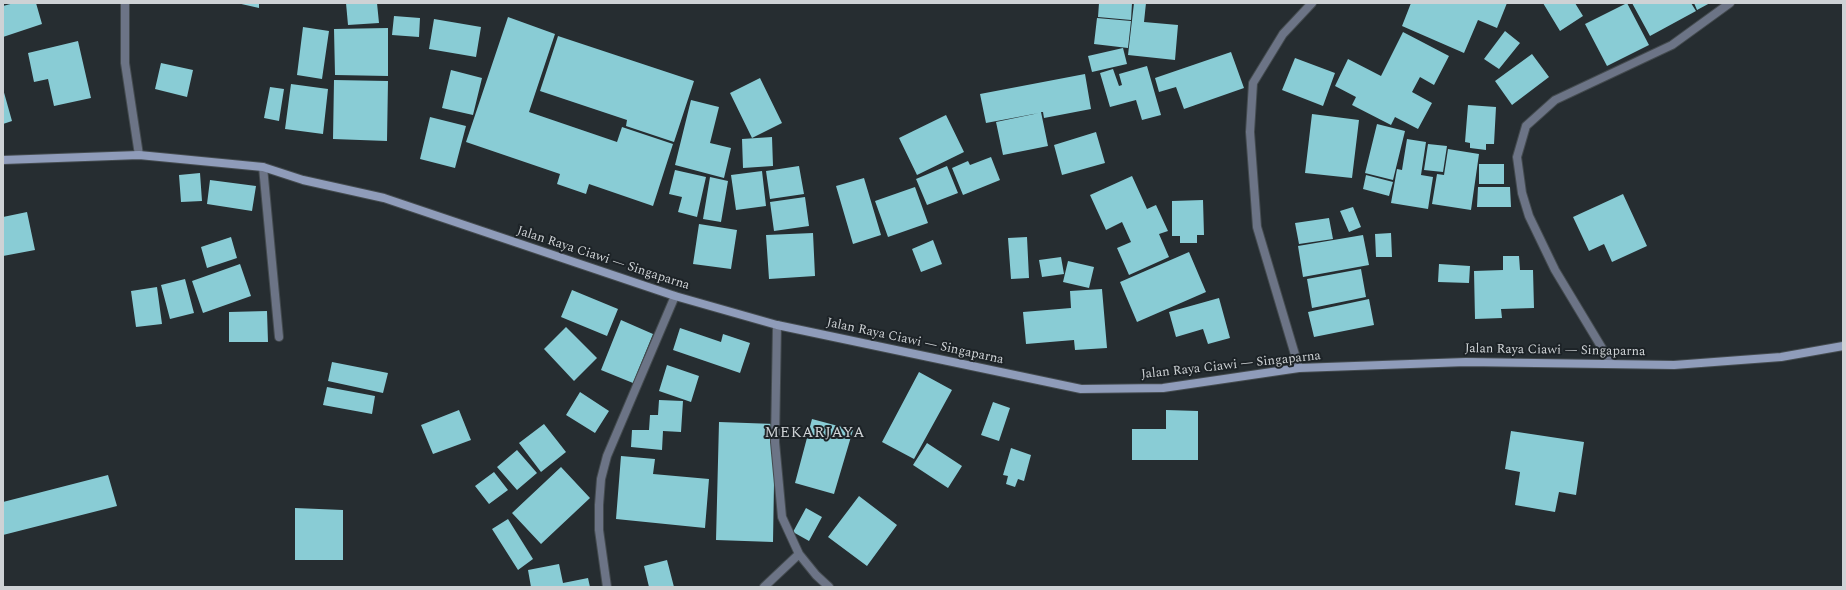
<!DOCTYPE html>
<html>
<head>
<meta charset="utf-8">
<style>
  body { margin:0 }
  #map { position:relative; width:1846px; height:590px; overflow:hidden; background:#262d31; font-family:Spectral,serif }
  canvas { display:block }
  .frame { position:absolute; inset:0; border:4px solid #ced2d5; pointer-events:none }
</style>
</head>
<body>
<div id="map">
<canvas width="1846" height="590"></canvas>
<div class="frame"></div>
</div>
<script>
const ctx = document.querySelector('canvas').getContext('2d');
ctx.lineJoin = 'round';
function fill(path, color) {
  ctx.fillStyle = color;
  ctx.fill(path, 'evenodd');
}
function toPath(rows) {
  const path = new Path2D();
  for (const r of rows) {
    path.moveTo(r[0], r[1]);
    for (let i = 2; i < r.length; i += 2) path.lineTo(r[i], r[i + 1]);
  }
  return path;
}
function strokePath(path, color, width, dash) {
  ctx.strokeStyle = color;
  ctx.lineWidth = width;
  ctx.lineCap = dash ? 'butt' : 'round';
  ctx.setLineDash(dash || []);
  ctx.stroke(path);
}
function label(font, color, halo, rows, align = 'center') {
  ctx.font = font + ' Spectral,serif';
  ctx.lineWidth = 4;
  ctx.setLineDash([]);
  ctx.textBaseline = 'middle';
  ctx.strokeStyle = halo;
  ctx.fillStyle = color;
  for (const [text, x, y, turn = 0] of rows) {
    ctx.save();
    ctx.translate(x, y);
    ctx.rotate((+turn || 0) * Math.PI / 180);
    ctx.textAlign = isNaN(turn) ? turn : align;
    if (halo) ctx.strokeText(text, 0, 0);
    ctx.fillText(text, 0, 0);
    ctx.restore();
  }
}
fill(toPath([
  [14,3,36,3,42,24,3,37,3,6],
  [237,3,259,3,259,8],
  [346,3,377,3,379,23,348,25],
  [1099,3,1132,3,1131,20,1098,17],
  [1134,3,1146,3,1144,22,1178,25,1175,60,1128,55],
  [1411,3,1507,3,1497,28,1478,20,1464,53,1402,26],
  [1543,3,1575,3,1583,16,1560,31],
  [1627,3,1649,45,1607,66,1585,24],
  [1632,3,1691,3,1696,11,1650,36],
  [1694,3,1710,3,1697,10],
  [394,16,420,18,419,37,392,35],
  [508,17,555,34,529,112,617,142,622,127,673,144,653,206,589,184,586,194,557,184,560,174,466,142],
  [1097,18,1131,21,1128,48,1094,44],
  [434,19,481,27,476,57,429,49],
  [303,27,329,31,322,79,297,75],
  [388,28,388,76,335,75,334,29],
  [1505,31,1520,43,1499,69,1484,59],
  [1403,32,1449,56,1434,85,1420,77,1412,92,1432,103,1418,129,1395,117,1391,125,1352,105,1356,97,1335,86,1348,59,1381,76],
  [558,36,694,81,674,142,626,126,627,120,540,91],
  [78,41,91,98,54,106,48,79,34,82,28,53],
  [1123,48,1127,64,1092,72,1088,56],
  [1231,52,1244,88,1184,109,1176,87,1159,92,1155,78],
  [1532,54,1549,77,1512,105,1495,81],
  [1295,58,1335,73,1323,106,1282,90],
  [161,63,193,70,187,97,155,89],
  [1147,66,1161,115,1142,120,1136,100,1110,107,1100,73,1113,69,1119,86,1122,85,1119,74],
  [451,70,482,78,473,115,442,108],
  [1085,74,1091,109,1044,118,1043,112,1041,112,1048,146,1003,155,996,122,1039,113,986,123,980,94],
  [760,78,782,123,752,138,730,93],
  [334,80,388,81,387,141,333,139],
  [291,84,328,89,323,134,285,129],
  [270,87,284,89,279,121,264,118],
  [3,89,12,121,3,124],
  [691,100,719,107,710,143,731,148,724,178,675,165],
  [1468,105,1496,107,1494,144,1486,144,1486,150,1470,148,1470,143,1465,142],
  [1312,114,1359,120,1352,178,1305,173],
  [946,115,964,152,917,175,899,138],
  [430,117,466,126,455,168,420,159],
  [1377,124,1405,131,1393,180,1365,173],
  [1096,132,1105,163,1062,175,1054,145],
  [772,137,773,166,743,168,742,139],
  [1407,139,1426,142,1421,175,1433,177,1428,209,1391,203,1397,169,1402,170],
  [1428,144,1447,146,1443,172,1424,170],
  [1448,149,1479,154,1471,210,1432,204,1437,174,1444,175],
  [991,157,1000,180,963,195,952,168,968,161,970,165],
  [1479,164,1504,164,1504,184,1479,184],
  [799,166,804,194,770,199,766,171],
  [947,166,958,193,927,205,916,179],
  [675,170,706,177,697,217,678,212,682,197,669,194],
  [762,171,766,206,736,210,731,175],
  [200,173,202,201,181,202,179,175],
  [1366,175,1393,182,1389,196,1363,189],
  [1132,176,1147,209,1156,205,1168,231,1159,234,1169,257,1129,275,1117,248,1131,242,1122,222,1106,230,1090,195],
  [710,177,728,181,721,222,703,219],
  [864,178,881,235,853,244,836,186],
  [210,180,256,186,252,211,207,204],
  [915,187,928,223,888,237,875,201],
  [1478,187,1510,187,1511,207,1477,207],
  [1623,194,1647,246,1612,262,1604,244,1589,251,1573,217],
  [805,197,809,226,774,231,770,202],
  [1203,200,1204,235,1197,235,1197,243,1180,243,1180,236,1172,236,1172,201],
  [1353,207,1361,227,1349,232,1340,211],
  [27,212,35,250,3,256,3,217],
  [1329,218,1333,239,1299,244,1295,223],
  [699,224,737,230,731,269,693,264],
  [813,233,815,276,769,279,766,235],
  [1391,233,1392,257,1376,257,1375,234],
  [1363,235,1369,265,1303,277,1298,246],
  [231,237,237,258,207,268,201,247],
  [1027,237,1029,278,1011,279,1008,238],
  [933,240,942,264,921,272,912,249],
  [1189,252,1206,292,1137,322,1120,282],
  [1503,256,1519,256,1520,270,1533,270,1534,308,1501,309,1502,318,1475,319,1474,271,1503,270],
  [1061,257,1064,274,1042,277,1039,260],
  [1068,261,1094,267,1089,288,1063,282],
  [240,264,251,296,203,313,192,281],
  [1439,264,1470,266,1469,283,1438,282],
  [1361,269,1366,297,1312,308,1307,279],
  [185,279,194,313,170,319,161,285],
  [157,287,162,324,136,327,131,291],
  [1102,289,1107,348,1075,350,1074,340,1026,344,1023,312,1071,308,1070,291],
  [572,290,618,309,607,336,561,317],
  [1219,298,1230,338,1208,344,1203,329,1176,337,1169,312],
  [1369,299,1374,325,1314,337,1308,312],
  [267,311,268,342,229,342,229,312],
  [621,320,653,334,633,383,601,370],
  [566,327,597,358,574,381,544,349],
  [680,328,721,342,723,334,750,343,740,373,673,350],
  [332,362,388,373,383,393,328,381],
  [667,365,699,376,691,402,659,391],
  [919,372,952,390,914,459,882,442],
  [327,387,375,396,372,414,323,405],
  [580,392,609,411,595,433,566,415],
  [659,400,683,401,681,432,663,431,662,450,631,447,632,430,649,430,650,415,658,415],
  [993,402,1010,408,999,441,981,435],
  [459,410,471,440,433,454,421,425],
  [1166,410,1198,411,1198,460,1132,460,1132,429,1166,429],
  [812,419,853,430,834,494,795,483],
  [719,422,775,424,773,542,716,540],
  [544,424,566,452,541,472,519,443],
  [1511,431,1584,442,1576,495,1559,492,1555,512,1515,505,1520,472,1505,469],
  [927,443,962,466,948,488,913,465],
  [1011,448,1031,455,1024,481,1018,479,1015,487,1006,484,1008,476,1003,475],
  [517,450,537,473,517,490,497,467],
  [621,456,655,459,653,474,709,479,705,528,616,519],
  [561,467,590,498,541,544,512,513],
  [494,472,508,490,489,504,475,486],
  [108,475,117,506,3,535,3,502],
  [859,496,897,525,867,566,828,537],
  [295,508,343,510,343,560,295,560],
  [806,508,822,517,809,541,793,532],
  [508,519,533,559,518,570,492,529],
  [667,560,674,587,649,587,644,566],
  [559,564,563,583,588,578,590,587,531,587,528,570]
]), '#89ccd5');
const minor = toPath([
  [125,3,125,63,139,155],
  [263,167,279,337],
  [777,325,775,442,782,517,799,554,816,575,829,587],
  [1611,363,1555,270,1529,216,1522,193,1517,157,1526,126,1555,100,1672,45,1730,3],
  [1299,368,1257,227,1250,132,1253,83,1283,34,1312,3],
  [607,587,599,530,599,505,601,479,607,456,675,296],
  [764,587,799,554]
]);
const secondary = toPath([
  [3,160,139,155,263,167,303,180,384,198,675,296,777,325,1081,389,1163,388,1299,368,1466,362,1674,365,1781,357,1843,346]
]);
strokePath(minor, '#444b4f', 10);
strokePath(secondary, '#444b4f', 10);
strokePath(minor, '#6c7486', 8);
strokePath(secondary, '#8f9cba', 8);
label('13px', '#ced2d5', '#1d2327', [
  ["Jalan Raya Ciawi — Singaparna",603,259,18],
  ["Jalan Raya Ciawi — Singaparna",915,342,12],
  ["Jalan Raya Ciawi — Singaparna",1555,351,1],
  ["Jalan Raya Ciawi — Singaparna",1231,366,-6]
]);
ctx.letterSpacing = '1px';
label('15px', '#ced2d5', '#1d2327', [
  ["MEKARJAYA",815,434]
]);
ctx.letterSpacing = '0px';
</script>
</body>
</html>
